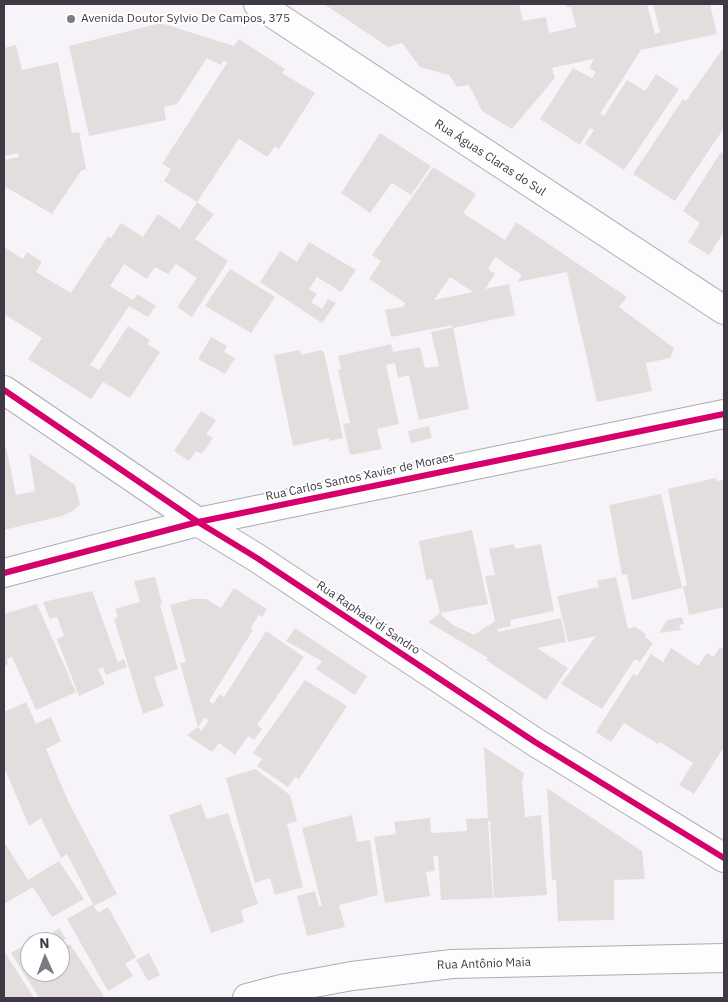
<!DOCTYPE html>
<html>
<head>
<meta charset="utf-8">
<style>
  body { margin:0 }
  #map { position:relative; width:728px; height:1002px; overflow:hidden; background:#f6f4f9; font-family:"IBM Plex Sans",sans-serif }
  canvas { display:block }
  .frame { position:absolute; inset:0; border:5px solid #3e3944; pointer-events:none }
  .north { position:absolute; left:20px; top:932px; width:50px; height:50px; box-sizing:border-box; background:#fff; border:1px solid #b2b0b4; border-radius:50%; rotate:358deg; font-size:14px; font-weight:700; line-height:20px; text-align:center; color:#3e3944 }
  .north::after { content:''; display:block; margin:auto; width:18px; height:22px; background:#7e7a83; clip-path:polygon(50% 0,100% 100%,50% 72%,0 100%) }
</style>
</head>
<body>
<div id="map">
<canvas width="728" height="1002"></canvas>
<div class="frame"></div>
<div class="north">N</div>
</div>
<script>
const ctx = document.querySelector('canvas').getContext('2d');
ctx.lineJoin = 'round';
function fill(path, color) {
  ctx.fillStyle = color;
  ctx.fill(path, 'evenodd');
}
function toPath(rows) {
  const path = new Path2D();
  for (const r of rows) {
    path.moveTo(r[0], r[1]);
    for (let i = 2; i < r.length; i += 2) path.lineTo(r[i], r[i + 1]);
  }
  return path;
}
function strokePath(path, color, width, dash) {
  ctx.strokeStyle = color;
  ctx.lineWidth = width;
  ctx.lineCap = dash ? 'butt' : 'round';
  ctx.setLineDash(dash || []);
  ctx.stroke(path);
}
function label(font, color, halo, rows, align = 'center') {
  ctx.font = font + ' "IBM Plex Sans",sans-serif';
  ctx.lineWidth = 4;
  ctx.setLineDash([]);
  ctx.textBaseline = 'middle';
  ctx.strokeStyle = halo;
  ctx.fillStyle = color;
  for (const [text, x, y, turn = 0] of rows) {
    ctx.save();
    ctx.translate(x, y);
    ctx.rotate((+turn || 0) * Math.PI / 180);
    ctx.textAlign = isNaN(turn) ? turn : align;
    if (halo) ctx.strokeText(text, 0, 0);
    ctx.fillText(text, 0, 0);
    ctx.restore();
  }
}
fill(toPath([
  [324,4,519,4,523,21,546,17,549,33,576,27,571,7,567,7,566,4,647,4,655,34,660,32,653,4,710,4,717,34,641,50,600,114,604,116,627,80,645,91,656,74,679,89,624,170,585,144,594,130,590,128,580,145,540,119,573,68,592,78,596,72,589,68,594,59,552,68,555,78,512,129,482,111,469,85,457,87,449,75,420,67,402,43,388,47],
  [161,23,234,46,239,39,285,69,282,73,315,93,279,149,275,146,267,157,239,139,197,202,164,181,171,169,162,164,227,63,224,60,221,65,207,58,177,104,164,107,166,120,89,136,69,46],
  [16,45,22,70,58,62,72,133,79,132,86,169,81,171,52,214,4,186,4,160,19,157,18,153,4,156,4,48],
  [724,47,724,128,675,201,633,174,683,99,686,101],
  [380,133,431,166,411,195,392,183,370,213,341,193],
  [721,152,724,155,724,232,709,255,688,242,700,223,683,211],
  [433,167,476,194,463,213,505,240,516,222,627,297,619,307,674,348,670,358,646,363,652,391,597,402,567,272,517,282,522,275,495,257,488,269,495,274,485,289,509,284,515,315,453,328,452,325,391,337,385,310,403,307,405,303,369,279,381,261,372,255],
  [450,277,473,292,434,300],
  [197,202,214,214,195,239,228,261,192,317,177,307,197,278,176,264,168,274,155,267,147,279,124,264,110,286,133,300,137,294,156,306,148,317,129,306,90,365,99,370,128,326,150,340,147,344,160,352,130,398,103,382,91,399,28,359,42,338,4,314,4,247,23,259,27,252,42,262,36,272,71,293,108,236,111,238,121,223,143,237,158,214,180,229],
  [309,242,356,270,341,292,317,277,309,289,317,294,311,302,322,309,328,299,336,303,322,323,260,282,280,251,297,262],
  [230,269,275,297,251,333,205,306],
  [453,327,469,409,419,420,409,375,398,378,395,363,386,365,399,424,377,429,382,449,350,455,343,424,350,423,338,370,341,369,338,356,391,344,393,352,420,347,425,368,439,366,431,332],
  [211,337,227,346,224,352,235,358,225,374,198,359],
  [300,350,301,355,321,350,324,352,343,438,329,441,329,438,293,446,274,355],
  [201,411,216,420,206,434,213,438,202,454,196,451,189,461,174,451],
  [429,426,432,438,411,443,408,431],
  [6,447,16,495,35,491,29,453,75,485,80,504,74,510,62,516,4,530,4,448],
  [716,478,717,481,723,480,724,484,724,607,689,615,683,586,687,586,668,489],
  [661,494,682,588,632,600,627,574,622,575,609,505],
  [472,530,488,604,441,613,442,616,453,625,474,635,495,621,485,576,495,575,489,549,514,544,515,549,541,544,554,611,510,620,511,626,497,629,498,632,561,618,566,642,537,648,568,668,546,700,486,660,488,658,428,622,440,613,432,579,426,580,419,541],
  [155,577,162,604,160,605,178,669,154,677,164,706,143,714,114,619,118,617,115,609,140,602,134,581],
  [616,577,628,629,635,627,646,634,645,637,653,643,640,662,635,659,602,709,561,684,596,636,568,642,557,596,599,587,597,581],
  [234,588,267,609,262,617,259,615,250,629,253,630,209,701,213,704,220,694,224,697,266,631,304,657,257,725,262,729,254,740,248,736,235,755,219,743,212,752,187,735,198,727,180,663,186,662,170,605,192,599,206,599,221,608],
  [204,718,209,720,201,731,198,727],
  [92,591,118,662,124,659,127,667,106,675,103,667,98,669,105,684,79,696,57,639,64,636,57,617,50,619,43,602],
  [37,604,76,692,36,710,12,657,7,659,8,664,4,666,4,614],
  [682,617,684,624,679,625,681,630,659,633,667,620],
  [295,628,367,676,355,695,316,669,322,661,286,641],
  [720,647,724,650,724,747,694,794,679,785,693,763,660,742,658,744,624,723,611,742,596,732,633,674,637,676,651,654,663,662,671,648,698,666,707,653,714,657],
  [305,680,347,706,299,779,295,777,288,787,257,766,262,759,253,753],
  [26,702,36,724,51,717,61,741,46,749,69,803,117,894,94,906,98,913,108,907,136,957,125,964,133,976,108,991,67,919,93,904,67,854,61,858,41,818,29,826,4,767,4,712],
  [484,747,524,773,522,783,525,817,541,815,547,895,494,898,490,821,488,821,493,898,441,900,438,856,433,856,435,871,426,872,430,896,385,903,374,837,396,834,394,822,430,818,431,833,467,831,466,819,488,818],
  [255,769,290,795,297,821,287,824,303,887,275,895,270,878,255,883,226,778],
  [547,788,642,851,645,879,614,880,614,920,558,921,556,880,552,880],
  [201,804,207,819,228,813,258,904,241,910,244,922,211,933,169,815],
  [352,815,357,842,370,840,378,895,339,905,345,927,307,936,297,896,315,891,319,906,322,906,302,828],
  [4,842,28,880,59,861,84,899,52,917,33,887,4,904],
  [59,928,66,939,57,942,52,933],
  [70,944,104,996,100,998,39,998,11,953,24,945,30,954,30,972,60,972,60,949],
  [149,953,160,975,148,981,136,960],
  [6,954,34,998,4,998,4,955]
]), '#e4ddde');
const street = toPath([
  [258,4,724,310],
  [4,390,198,522,257,558,535,742,724,858],
  [4,573,198,522,724,414],
  [247,998,281,989,352,976,452,964,724,958]
]);
strokePath(street, '#aeabb2', 30);
strokePath(street, '#fefdfe', 28);
strokePath(toPath([
  [4,390,198,522,257,558,535,742,724,858],
  [4,573,198,522,724,414]
]), '#d6006c', 6);
for (const [x, y, r, color] of [
  [71,19,5,"#7e7a83"]
]) {
  const dot = new Path2D();
  dot.arc(x, y, r, 0, 2 * Math.PI);
  ctx.fillStyle = color;
  ctx.fill(dot);
  strokePath(dot, '#fff', 2);
}
label('12px', '#3e3944', '#fff', [
  ["Avenida Doutor Sylvio De Campos, 375",81,19]
], 'left');
label('12px', '#3e3944', '#fff', [
  ["Rua Águas Claras do Sul",490,158,33],
  ["Rua Carlos Santos Xavier de Moraes",360,477,-12],
  ["Rua Raphael di Sandro",368,618,34],
  ["Rua Antônio Maia",484,964,-2]
]);
</script>
</body>
</html>
